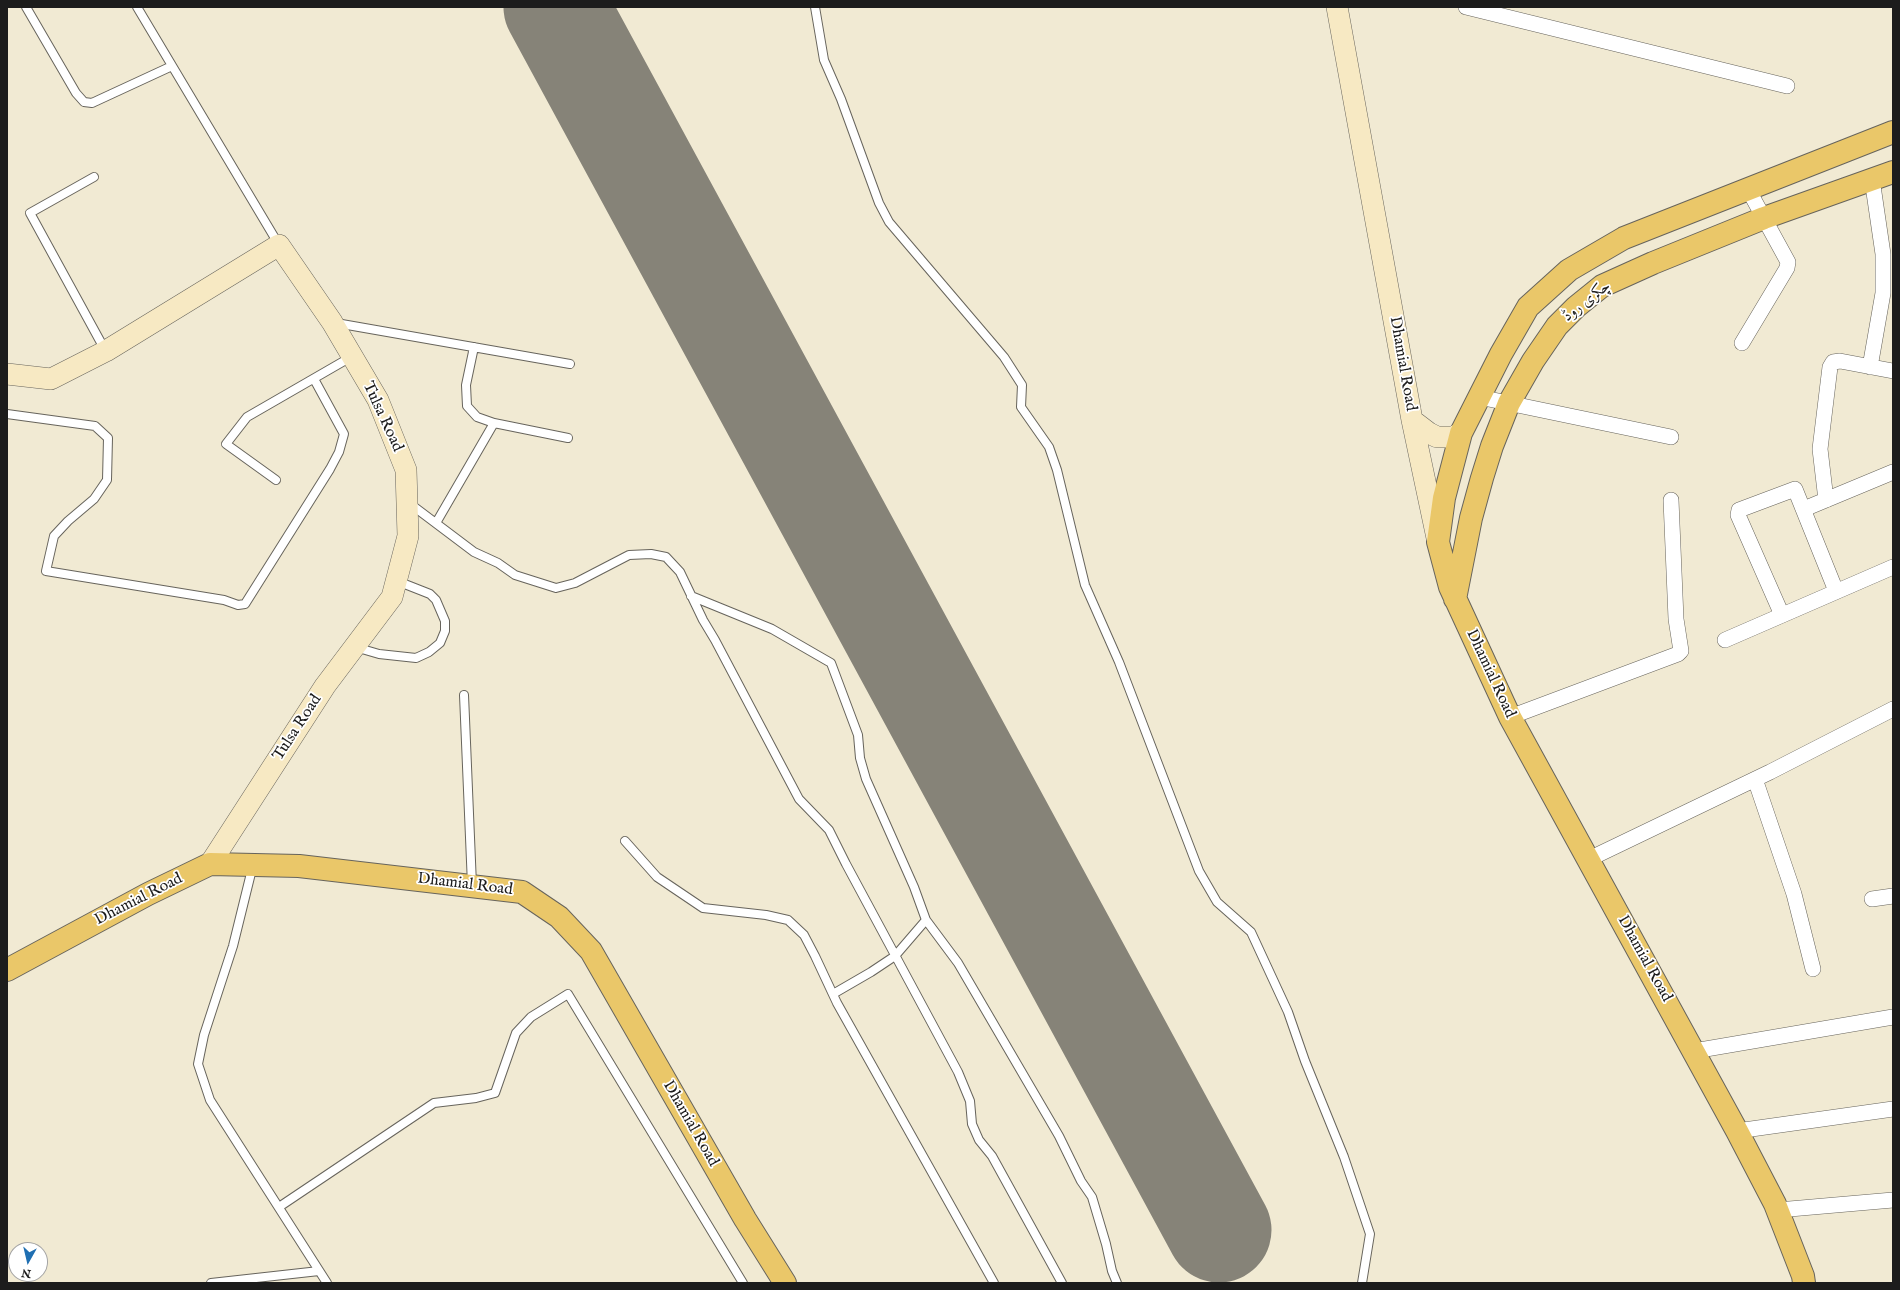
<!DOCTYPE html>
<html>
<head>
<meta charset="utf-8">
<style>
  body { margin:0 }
  #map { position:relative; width:1900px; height:1290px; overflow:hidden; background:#f1ead3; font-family:"IM FELL English",serif }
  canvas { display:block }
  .frame { position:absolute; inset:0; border:8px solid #1c1c1c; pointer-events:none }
  .north { position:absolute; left:8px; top:1242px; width:40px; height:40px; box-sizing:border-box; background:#fff; border:1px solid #a4a4a4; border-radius:50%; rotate:188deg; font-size:11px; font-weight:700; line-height:16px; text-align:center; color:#1c1c1c }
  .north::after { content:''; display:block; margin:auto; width:14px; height:18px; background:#1f6fb2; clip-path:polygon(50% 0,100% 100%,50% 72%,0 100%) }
</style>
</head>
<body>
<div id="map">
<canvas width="1900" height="1290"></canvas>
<div class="frame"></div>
<div class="north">N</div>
</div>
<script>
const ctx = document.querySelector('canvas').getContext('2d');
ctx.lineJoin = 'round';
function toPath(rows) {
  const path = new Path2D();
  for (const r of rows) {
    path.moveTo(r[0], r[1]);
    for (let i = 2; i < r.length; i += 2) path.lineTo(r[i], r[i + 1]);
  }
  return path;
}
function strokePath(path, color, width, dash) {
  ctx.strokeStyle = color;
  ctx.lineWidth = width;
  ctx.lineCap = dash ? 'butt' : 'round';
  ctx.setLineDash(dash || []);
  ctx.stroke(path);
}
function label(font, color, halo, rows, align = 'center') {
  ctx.font = font + ' "IM FELL English",Amiri,serif';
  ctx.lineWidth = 3.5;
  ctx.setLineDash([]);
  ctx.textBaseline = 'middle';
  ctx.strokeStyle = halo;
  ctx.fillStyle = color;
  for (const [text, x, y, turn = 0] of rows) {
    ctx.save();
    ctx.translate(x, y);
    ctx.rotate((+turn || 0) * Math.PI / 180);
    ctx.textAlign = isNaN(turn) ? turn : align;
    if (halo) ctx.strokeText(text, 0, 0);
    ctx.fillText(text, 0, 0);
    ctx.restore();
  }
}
strokePath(toPath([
  [556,7,1219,1230]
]), '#868378', 105);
const lane = toPath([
  [26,7,76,93,84,102,92,103,172,66],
  [137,7,279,245],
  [815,7,824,60,841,99,879,203,889,222,1004,357,1022,385,1021,407,1049,447,1057,470,1085,585,1119,662,1199,871,1217,902,1251,932,1288,1012,1305,1061,1344,1157,1370,1234,1362,1283],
  [94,177,30,213,105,350],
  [336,323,570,364],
  [474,347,466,385,467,406,477,417,494,423],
  [7,414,95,426,108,438,107,480,94,499,68,521,54,536,46,571,224,600,238,605,245,604,330,469,339,452,344,434,314,379],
  [276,480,226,444,247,417,351,357],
  [409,503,474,552,498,563,515,575,556,588,575,583,629,555,651,554,666,557,680,572,703,620,715,640,799,799,829,830,846,864,958,1072,970,1101,972,1124,979,1140,992,1156,1062,1283],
  [436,523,494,423,568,438],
  [691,596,772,629,831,663,858,735,860,758,866,779,914,887,926,920,958,963,1059,1136,1081,1181,1092,1197,1106,1244,1112,1271,1117,1283],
  [355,647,379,654,416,658,429,652,440,643,445,631,445,621,436,600,430,594,397,581],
  [464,695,472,885],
  [625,841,657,877,703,908,766,915,788,920,804,935,815,956,837,1003,994,1283],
  [253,865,233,946,204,1035,198,1064,210,1100,327,1283],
  [833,994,871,972,895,956,926,920],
  [279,1207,434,1103,476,1098,495,1093,516,1033,531,1017,568,994,743,1283],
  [211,1283,319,1271]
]);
const street = toPath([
  [1466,7,1787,86],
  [1742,343,1787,268,1788,262,1748,189],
  [1870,367,1883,293,1883,254,1872,179],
  [1479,397,1671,437],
  [1826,500,1820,449,1830,367,1833,362,1840,361,1893,371],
  [1804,509,1893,472],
  [1782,615,1738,515,1739,510,1795,489,1836,591],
  [1725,640,1893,567],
  [1510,717,1678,654,1681,651,1676,619,1671,500],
  [1755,779,1794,894,1813,969],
  [1589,859,1770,772,1893,709],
  [1872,899,1893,896],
  [1694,1051,1893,1017],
  [1737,1131,1893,1109],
  [1778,1210,1893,1200]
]);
const secondary = toPath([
  [1337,7,1412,420,1437,538],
  [7,374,51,379,106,351,279,245,332,322,378,400,406,470,408,536,392,597,325,686,210,864],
  [1412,420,1429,433,1437,437,1453,437,1461,433]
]);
const primary = toPath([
  [1455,599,1471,518,1482,478,1492,446,1509,403,1533,361,1557,326,1576,307,1602,286,1653,263,1764,218,1893,172],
  [7,970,148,894,210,864,299,866,522,892,559,917,591,951,745,1219,785,1283],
  [1804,1283,1803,1276,1775,1204,1737,1131,1510,717,1450,587,1438,542,1444,498,1461,433,1501,354,1528,307,1569,270,1624,238,1893,132]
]);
strokePath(lane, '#67645c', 10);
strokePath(street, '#67645c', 16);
strokePath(secondary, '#67645c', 22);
strokePath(primary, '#67645c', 24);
strokePath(lane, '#fff', 8);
strokePath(street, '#fff', 15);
strokePath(secondary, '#f7e9c3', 21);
strokePath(primary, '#eac769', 22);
label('16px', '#1c1c1c', '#fff', [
  ["چکری روڈ",1587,302,-38],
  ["Dhamial Road",1402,364,80],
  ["Tulsa Road",382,417,65],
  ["Dhamial Road",1490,674,65],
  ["Tulsa Road",298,728,-57],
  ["Dhamial Road",465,885,7],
  ["Dhamial Road",139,900,-27],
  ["Dhamial Road",1644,959,61],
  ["Dhamial Road",690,1124,60]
]);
</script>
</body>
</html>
